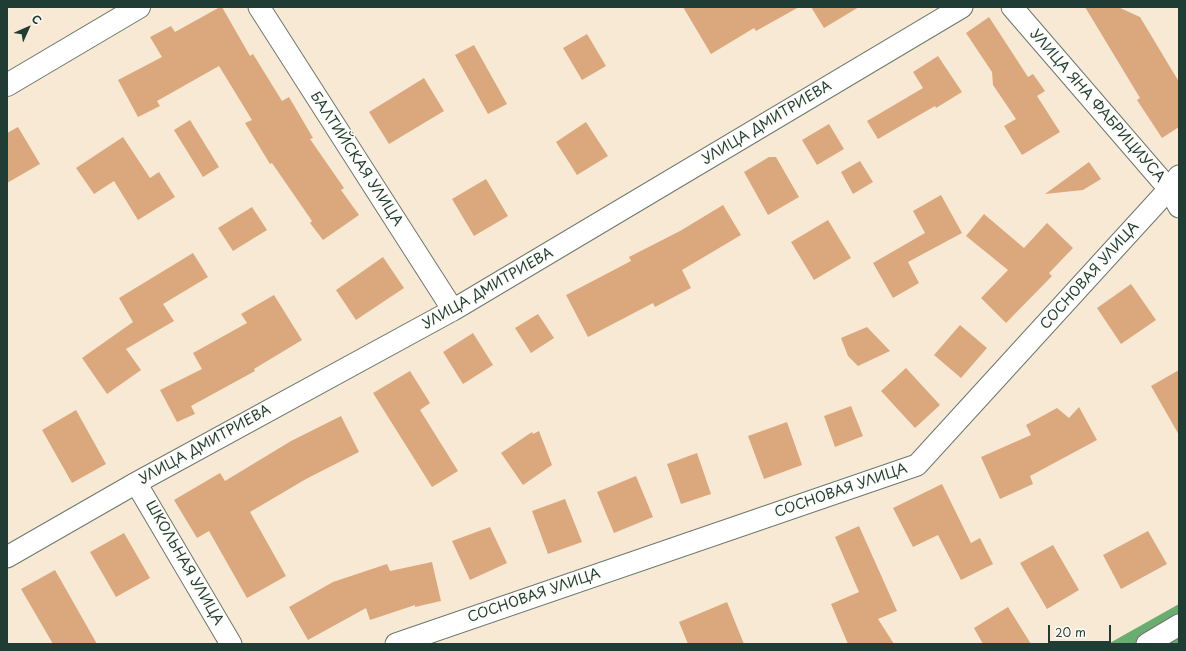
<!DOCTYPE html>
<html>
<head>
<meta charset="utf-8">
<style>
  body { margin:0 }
  #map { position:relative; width:1186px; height:651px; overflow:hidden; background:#f7e9d4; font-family:"Playpen Sans",sans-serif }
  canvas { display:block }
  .frame { position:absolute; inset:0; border:8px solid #1f3d34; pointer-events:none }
  .north { position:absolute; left:8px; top:8px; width:40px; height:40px; -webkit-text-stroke:3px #fdfcf7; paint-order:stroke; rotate:45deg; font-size:11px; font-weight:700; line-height:16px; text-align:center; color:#1f3d34 }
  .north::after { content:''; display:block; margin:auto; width:14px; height:18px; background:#1f3d34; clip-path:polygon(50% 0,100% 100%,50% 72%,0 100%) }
  .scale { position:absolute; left:1048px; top:625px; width:63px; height:18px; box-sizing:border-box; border:2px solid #1f3d34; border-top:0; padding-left:5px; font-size:12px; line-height:14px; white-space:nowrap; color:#1f3d34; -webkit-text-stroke:3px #fdfcf7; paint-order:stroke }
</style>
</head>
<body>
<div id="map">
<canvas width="1186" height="651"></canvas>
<div class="frame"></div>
<div class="north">С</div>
<div class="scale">20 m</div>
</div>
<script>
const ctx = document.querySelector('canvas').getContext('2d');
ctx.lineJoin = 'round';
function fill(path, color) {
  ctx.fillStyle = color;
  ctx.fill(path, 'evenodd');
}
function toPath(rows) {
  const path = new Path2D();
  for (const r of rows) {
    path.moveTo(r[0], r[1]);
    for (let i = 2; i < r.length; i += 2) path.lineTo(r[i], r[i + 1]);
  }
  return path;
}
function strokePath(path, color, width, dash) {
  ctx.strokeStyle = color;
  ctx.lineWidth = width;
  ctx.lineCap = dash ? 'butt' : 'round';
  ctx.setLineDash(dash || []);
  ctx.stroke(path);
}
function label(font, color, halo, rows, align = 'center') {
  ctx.font = font + ' "Playpen Sans",sans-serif';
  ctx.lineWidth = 3;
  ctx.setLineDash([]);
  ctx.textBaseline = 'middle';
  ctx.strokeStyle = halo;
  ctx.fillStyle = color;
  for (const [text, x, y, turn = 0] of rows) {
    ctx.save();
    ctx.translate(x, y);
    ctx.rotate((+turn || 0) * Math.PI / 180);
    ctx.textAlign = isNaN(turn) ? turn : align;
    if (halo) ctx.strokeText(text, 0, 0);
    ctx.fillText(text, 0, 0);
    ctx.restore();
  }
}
fill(toPath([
  [1179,604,1179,644,1108,644]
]), '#6aad71');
fill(toPath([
  [220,7,222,7,250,56,253,54,282,101,289,97,313,138,310,139,344,188,341,190,359,215,323,240,310,223,312,221,272,163,270,164,245,123,252,120,219,66,157,101,160,106,138,117,118,80,162,57,150,37,171,26,175,32],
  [683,7,799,7,756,31,754,28,711,54],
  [811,7,859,7,824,28],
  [1085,7,1118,7,1140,17,1179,82,1179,127,1162,138,1137,100,1140,98],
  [989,17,1028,77,1033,74,1045,91,1037,96,1060,132,1022,155,1004,126,1016,119,993,85,992,72,966,33],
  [587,34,606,66,582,80,563,48],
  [474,45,507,104,488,114,455,55],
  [938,56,962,92,936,108,935,106,878,139,867,121,923,88,913,72],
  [424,78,444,111,389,144,369,112],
  [190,120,219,167,203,177,174,130],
  [586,122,608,156,577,175,556,142],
  [829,124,844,149,817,165,802,140],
  [18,127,40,164,7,183,7,133],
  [123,137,150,178,159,172,175,197,138,220,114,181,94,194,76,168],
  [769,157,776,157,799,197,768,215,744,172],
  [860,161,873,182,853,194,841,172],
  [1089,162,1101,179,1083,190,1045,194],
  [486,179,508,216,474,236,452,199],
  [941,195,962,233,908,262,919,283,893,298,873,263,925,233,913,211],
  [723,205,741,235,682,270,691,288,655,307,653,303,588,337,566,295,631,261,629,257,680,231],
  [252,207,267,230,233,251,218,228],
  [984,214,1024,248,1047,223,1073,248,1049,273,1052,276,1006,323,981,298,1008,270,966,236],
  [828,220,851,258,814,280,791,242],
  [193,253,208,277,163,304,174,321,126,349,141,370,107,394,82,358,133,322,119,298],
  [383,257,404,288,356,320,336,290],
  [1131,284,1156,320,1121,344,1097,308],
  [274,295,302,340,254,369,255,371,191,406,195,414,177,422,160,390,202,369,193,353,247,323,241,314],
  [538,314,554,338,531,353,515,328],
  [960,325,987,348,961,378,934,355],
  [867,327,890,351,858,366,848,356,841,338],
  [473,333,493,365,463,384,443,352],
  [906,368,940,405,915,428,881,391],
  [1179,370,1179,435,1151,386],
  [410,371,430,403,420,410,458,471,432,487,373,393],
  [851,406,863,436,835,447,824,416],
  [1079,407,1097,440,1030,476,1033,484,1000,499,981,457,1031,435,1026,425,1057,408,1069,418],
  [76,410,106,464,72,483,42,430],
  [341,416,359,452,306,479,250,512,286,576,247,598,209,531,197,538,174,500,220,473,225,481,291,441],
  [787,422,802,465,764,479,748,436],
  [539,431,552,465,523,485,501,453,532,432,533,434],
  [697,453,711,494,681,504,667,464],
  [636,476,653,517,614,533,597,492],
  [942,484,971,543,980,538,993,564,961,580,938,535,913,547,893,508],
  [565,499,582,542,548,554,532,511],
  [859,526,897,611,878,619,894,644,848,644,831,604,859,592,835,537],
  [490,527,507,563,470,580,452,541],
  [1148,531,1167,564,1121,589,1103,555],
  [124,533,150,578,116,597,90,552],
  [1053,545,1079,590,1047,609,1020,563],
  [432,562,441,601,415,607,415,605,370,620,366,608,308,640,289,607,333,582,387,564,390,571],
  [55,570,97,644,53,644,21,589],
  [727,602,744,644,688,644,679,622],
  [1008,607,1031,644,983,644,974,628]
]), '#dba87d');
const minor = toPath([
  [259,7,453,310],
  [1012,7,1169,189,1179,207],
  [136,483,231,644],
  [7,557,136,483,453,310,962,7],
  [396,644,917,465,1169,189,1179,176],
  [1147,644,1179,625]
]);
const tertiary = toPath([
  [7,85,139,7]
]);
strokePath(minor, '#6b796c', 23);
strokePath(tertiary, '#6b796c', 24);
strokePath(minor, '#fff', 21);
strokePath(tertiary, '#fff', 22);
label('14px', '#1f3d34', '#fdfcf7', [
  ["УЛИЦА ЯНА ФАБРИЦИУСА",1097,106,49],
  ["УЛИЦА ДМИТРИЕВА",767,123,-31],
  ["БАЛТИЙСКАЯ УЛИЦА",356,159,57],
  ["СОСНОВАЯ УЛИЦА",1090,276,-48],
  ["УЛИЦА ДМИТРИЕВА",488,289,-30],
  ["УЛИЦА ДМИТРИЕВА",205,445,-29],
  ["СОСНОВАЯ УЛИЦА",841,491,-19],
  ["ШКОЛЬНАЯ УЛИЦА",184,563,60],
  ["СОСНОВАЯ УЛИЦА",534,596,-19]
]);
</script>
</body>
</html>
